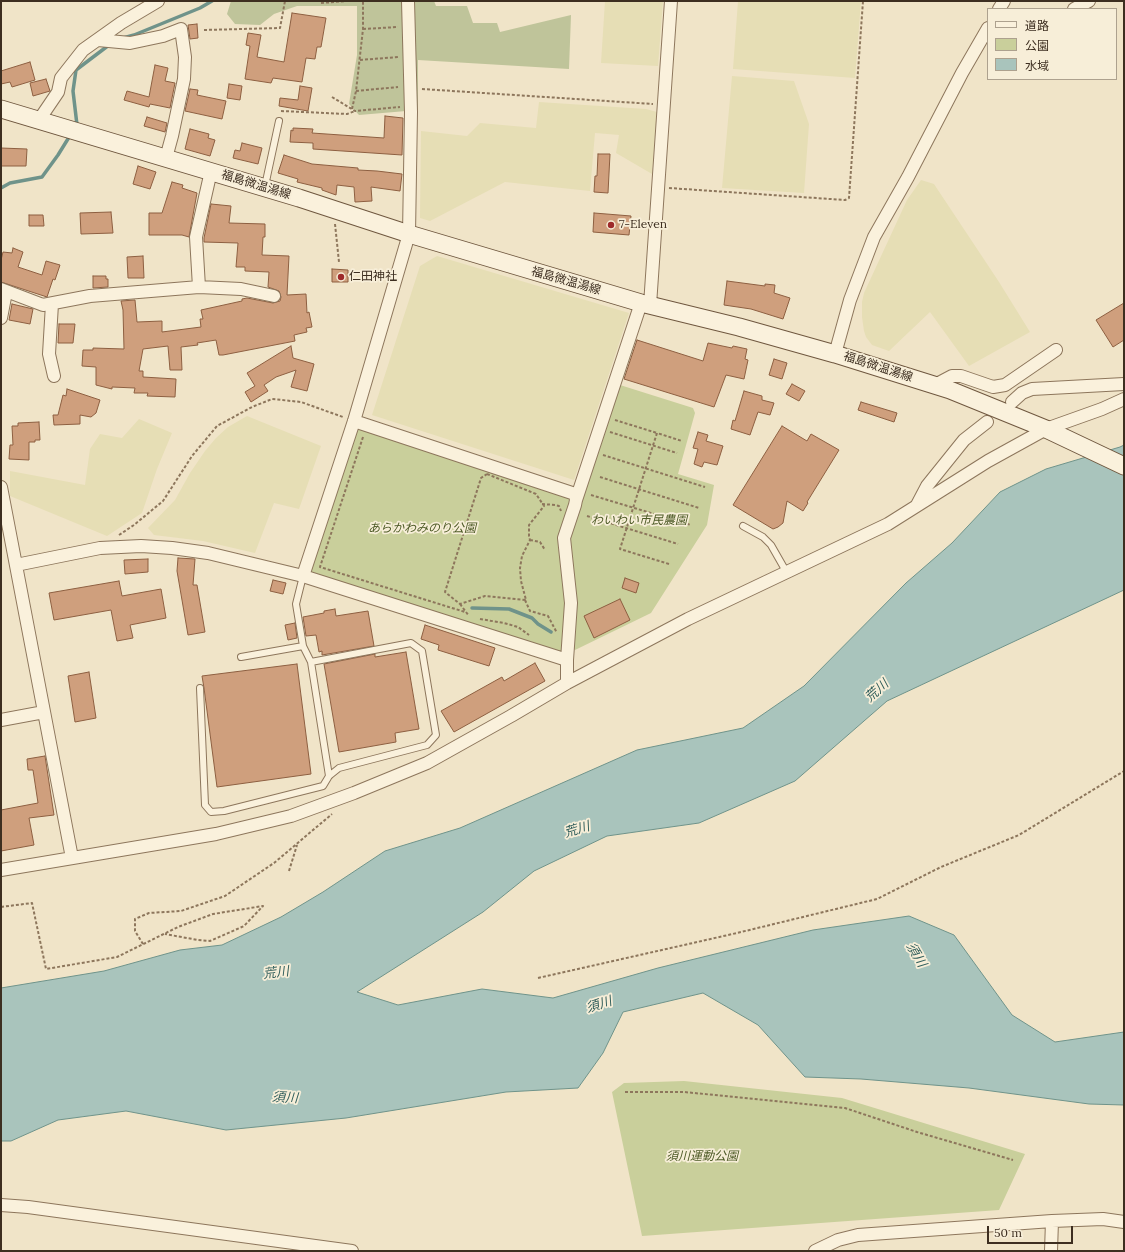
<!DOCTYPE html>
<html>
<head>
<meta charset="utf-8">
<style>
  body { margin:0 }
  #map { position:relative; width:1125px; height:1252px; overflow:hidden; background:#f0e4c8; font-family:Lora,"Noto Sans JP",serif }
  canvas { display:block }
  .frame { position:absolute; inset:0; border:2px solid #3d2e20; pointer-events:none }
  .legend { position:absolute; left:987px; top:8px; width:130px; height:72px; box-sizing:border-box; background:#f7eed8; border:1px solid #ada18e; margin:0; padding:5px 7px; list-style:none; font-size:12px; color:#3d2e20 }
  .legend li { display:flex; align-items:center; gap:8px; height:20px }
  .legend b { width:20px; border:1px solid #ada18e }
  .scale { position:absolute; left:987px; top:1226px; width:86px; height:18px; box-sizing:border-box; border:2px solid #3d2e20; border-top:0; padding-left:5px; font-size:12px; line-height:14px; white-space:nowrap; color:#3d2e20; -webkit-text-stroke:3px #f7eed8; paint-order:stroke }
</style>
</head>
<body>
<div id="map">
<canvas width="1125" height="1252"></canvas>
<div class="frame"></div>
<ul class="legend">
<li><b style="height:5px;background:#faf1dc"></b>道路</li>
<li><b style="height:11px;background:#c9cf9b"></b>公園</li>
<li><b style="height:11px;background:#a9c4bc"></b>水域</li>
</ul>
<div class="scale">50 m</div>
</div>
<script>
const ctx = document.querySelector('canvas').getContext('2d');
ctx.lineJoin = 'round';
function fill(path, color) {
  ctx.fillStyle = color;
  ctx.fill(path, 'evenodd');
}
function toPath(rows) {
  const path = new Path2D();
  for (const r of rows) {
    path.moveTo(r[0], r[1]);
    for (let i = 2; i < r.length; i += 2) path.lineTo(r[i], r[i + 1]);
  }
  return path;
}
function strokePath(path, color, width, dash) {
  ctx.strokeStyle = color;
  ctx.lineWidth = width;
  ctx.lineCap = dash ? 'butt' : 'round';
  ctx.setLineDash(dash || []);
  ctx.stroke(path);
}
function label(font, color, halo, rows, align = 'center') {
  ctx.font = font + ' Lora,"Noto Sans JP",serif';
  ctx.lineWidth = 3.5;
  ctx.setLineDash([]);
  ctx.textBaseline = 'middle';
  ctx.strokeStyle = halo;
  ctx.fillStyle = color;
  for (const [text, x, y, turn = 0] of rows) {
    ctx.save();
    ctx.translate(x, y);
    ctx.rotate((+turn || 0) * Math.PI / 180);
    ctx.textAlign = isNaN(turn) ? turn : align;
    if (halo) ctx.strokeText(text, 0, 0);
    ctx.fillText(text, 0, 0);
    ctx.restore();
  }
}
fill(toPath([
  [605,1,663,1,658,66,601,63],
  [738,1,861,1,855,78,733,69],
  [732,76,794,81,809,124,804,193,722,188],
  [539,102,646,109,657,112,652,174,616,153,619,135,595,133,590,191,505,182,430,221,420,218,421,131,467,136,480,123,536,128],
  [921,180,934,184,999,282,1030,332,969,366,930,312,889,351,872,345,866,337,864,331,862,317,862,302,864,293,907,200],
  [437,256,629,313,574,480,372,415,420,266],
  [247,416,321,446,299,509,274,503,255,553,203,541,154,535,148,528,175,500,190,473,205,451,216,438,228,427],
  [139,419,172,433,157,469,142,513,107,536,10,496,10,471,85,485,90,449,100,434,122,438]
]), '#e6deb5');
fill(toPath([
  [620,385,693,408,695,413,678,474,714,485,707,525,651,613,575,650,572,647,569,539],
  [355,425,572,497,561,540,568,601,564,655,306,574],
  [684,1081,842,1098,1025,1154,999,1210,642,1236,612,1092,624,1083]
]), '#c9cf9b');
fill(toPath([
  [231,1,434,1,436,6,467,6,473,23,497,23,500,32,571,15,569,69,418,60,418,110,359,115,349,104,357,55,357,6,297,6,274,14,260,25,235,24,227,14]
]), '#bfc49a');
const water = toPath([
  [1124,445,1124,590,887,701,795,781,699,823,607,836,534,871,483,912,357,992,398,1005,482,989,553,998,658,968,813,930,909,916,954,935,1012,1015,1055,1042,1124,1032,1124,1105,1089,1104,969,1088,861,1079,805,1077,758,1025,703,993,623,1012,603,1053,578,1088,506,1092,346,1118,226,1130,126,1111,58,1120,11,1141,1,1141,1,988,104,971,180,950,222,945,281,917,323,892,385,851,460,828,637,750,743,728,804,686,906,583,952,543,1000,492,1046,469,1120,447,1124,445]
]);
fill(water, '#a9c4bc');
strokePath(water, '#6f938a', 1);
strokePath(toPath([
  [123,38,134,35,200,8,212,1],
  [76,127,77,125,73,91,76,70,109,45],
  [1,188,10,183,42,177,58,155,71,134],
  [472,608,509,609,532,618,538,624,551,632]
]), '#6f938a', 3.5);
const building = toPath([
  [292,13,326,18,321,47,317,47,315,59,306,58,302,82,273,78,271,83,245,79,250,46,246,45,248,33,261,35,257,57,284,62,292,13],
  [197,24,198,38,190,39,188,25,197,24],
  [30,62,35,80,12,87,10,82,1,84,1,71,30,62],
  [155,65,168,68,165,81,175,83,170,108,150,104,149,107,124,100,127,91,149,97,155,65],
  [46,79,50,91,33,96,30,83,46,79],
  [229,84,242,86,240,100,227,98,229,84],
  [300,86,312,88,308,111,279,106,280,98,298,100,300,86],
  [190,89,198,90,197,95,226,101,222,119,185,111,190,89],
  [385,116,403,118,402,155,313,149,313,143,290,142,291,130,293,131,293,128,313,129,312,133,384,138,385,116],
  [147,117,167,123,165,132,144,126,147,117],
  [190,129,209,134,208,138,215,140,210,156,185,149,190,129],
  [242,143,262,148,258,164,233,158,235,150,240,151,242,143],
  [1,148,27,149,26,166,1,166,1,148],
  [598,154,610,154,608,193,594,192,595,176,597,176,598,154],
  [284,155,312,164,358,168,358,170,377,171,402,174,400,191,371,187,372,201,355,202,354,187,337,185,336,195,322,190,322,188,297,182,298,179,278,173,284,155],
  [138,166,156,172,150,189,133,184,138,166],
  [172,182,183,185,182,188,197,193,189,237,182,235,149,235,149,213,162,213,172,182],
  [211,204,231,206,229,223,265,224,265,237,263,237,262,255,289,256,287,295,306,294,307,313,309,312,312,327,306,328,307,332,294,335,295,341,223,355,219,355,216,340,197,343,198,345,181,347,182,370,170,370,168,346,143,349,139,371,143,371,143,377,176,379,175,397,147,396,148,393,134,393,135,388,112,387,112,389,96,385,96,367,82,366,83,350,93,350,93,348,124,349,123,310,121,301,135,300,137,322,162,321,162,332,201,327,200,319,203,319,201,310,242,301,242,299,247,298,273,303,280,301,281,297,279,291,268,287,269,272,245,271,245,267,236,267,238,243,204,242,204,238,211,204],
  [111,212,113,233,81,234,80,213,111,212],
  [594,213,631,216,629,235,593,232,594,213],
  [29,215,43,215,44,226,29,226,29,215],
  [13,248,23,252,18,267,42,275,46,261,60,265,55,280,53,279,47,297,1,282,1,260,3,252,12,253,13,248],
  [143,256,144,278,128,278,127,257,143,256],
  [332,269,348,270,348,282,332,282,332,269],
  [93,276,106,276,106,279,108,279,108,287,93,288,93,276],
  [727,281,765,286,765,284,775,285,774,293,790,298,783,319,751,309,724,305,727,281],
  [1124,303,1124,340,1113,347,1096,320,1124,303],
  [12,304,33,309,30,324,9,320,12,304],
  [59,324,75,324,73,343,58,343,59,324],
  [637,340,703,361,708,343,732,348,733,346,747,349,745,359,748,360,744,379,726,375,714,407,624,379,637,340],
  [291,346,293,358,314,364,307,391,291,387,296,370,276,377,264,385,268,391,251,402,245,392,255,386,247,373,291,346],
  [774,359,787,363,782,379,769,375,774,359],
  [792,384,805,391,799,401,786,394,792,384],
  [67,389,100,400,96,413,91,417,80,415,80,424,54,425,53,415,58,415,63,395,66,396,67,389],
  [744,391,762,396,762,400,774,403,770,415,758,412,750,435,731,429,733,420,735,421,744,391],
  [861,402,897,413,894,422,858,410,861,402],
  [39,422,40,440,35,440,35,442,29,442,29,460,9,459,10,445,13,445,12,426,18,426,18,423,39,422],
  [782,426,807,441,811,434,839,450,807,502,808,503,803,511,787,501,783,523,778,527,773,529,733,505,782,426],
  [698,432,708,435,706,441,723,446,717,465,704,462,702,467,694,464,698,449,693,448,698,432],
  [178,558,195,559,193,585,197,585,205,632,188,635,177,571,178,558],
  [148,559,148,572,125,574,124,560,148,559],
  [625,578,639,583,636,593,622,588,625,578],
  [273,580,286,583,283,594,270,591,273,580],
  [119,581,122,596,161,589,166,618,130,625,133,638,117,641,111,610,54,620,49,593,119,581],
  [620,599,630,620,594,638,584,616,620,599],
  [335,609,336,616,368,611,374,646,322,655,322,651,319,652,316,635,306,636,303,617,324,613,324,611,335,609],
  [295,623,297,638,288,640,285,625,295,623],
  [425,625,495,648,489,666,438,650,439,645,421,639,425,625],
  [406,652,419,729,395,733,396,742,339,752,324,664,375,654,375,657,406,652],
  [535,663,545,681,454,732,441,711,502,677,504,681,535,663],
  [297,664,311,774,217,787,204,688,202,676,297,664],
  [89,672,96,718,75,722,68,676,89,672],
  [45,756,54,815,29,818,34,845,1,851,1,810,38,803,33,770,28,770,27,759,45,756]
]);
fill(building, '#cf9f7d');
strokePath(building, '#8d5f41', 1);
const lane = toPath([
  [265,186,279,121],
  [743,526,763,537,771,545,787,573],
  [303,576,296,604,303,646,311,662,329,776],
  [241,657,303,646],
  [200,688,205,805,211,812,224,811,323,786,329,776,339,768,427,745,436,735,422,651,411,643,311,662]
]);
const street = toPath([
  [408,1,411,112,409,234,354,421,303,576,567,660,567,683],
  [999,9,1004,1],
  [1074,9,1089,1],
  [98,40,130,43,163,36,181,29,185,57,184,79,172,136,166,158],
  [39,120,58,92,61,78,83,50,121,23,158,1],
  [199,287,196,237,211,171],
  [1,289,43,305,90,296,199,287,241,289,274,296],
  [52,304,49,354,54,376],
  [650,305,671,1],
  [1,318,6,292],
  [835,354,850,300,874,237,908,177,962,73,988,28],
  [935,385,952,376,961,376,993,387,1005,385,1056,350],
  [1012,402,1022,393,1032,389,1124,384],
  [354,421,575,494,576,500,575,505,564,538,571,603,567,660],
  [1,487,72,858],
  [576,500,641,303],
  [917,505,927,486,964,440,987,422],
  [16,565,100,548,141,546,172,548,208,553,303,576],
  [1,720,44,712],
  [1,870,216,834,291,816,354,793,427,763,511,716,567,683,688,619,888,524,988,461,1046,429,1102,409,1124,399],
  [1,1205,28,1207,352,1251],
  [815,1251,838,1240,858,1235,1052,1221,1103,1219,1124,1222],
  [1051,1251,1052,1221]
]);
const secondary = toPath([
  [1,109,299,198,409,234,641,303,739,327,835,354,950,390,1046,429,1124,466]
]);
strokePath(lane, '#8d765c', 8);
strokePath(street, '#8d765c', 14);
strokePath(secondary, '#6f573f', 19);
strokePath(toPath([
  [321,3,347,1],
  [363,29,398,27],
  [204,30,280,28,285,1],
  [360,60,398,57],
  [422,89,653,104],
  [356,91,398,87],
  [332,97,355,111,400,107],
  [352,109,356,91,363,29,363,1],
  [281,111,347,114,355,111],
  [669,188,845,200,849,198,863,1],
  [335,224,339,262],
  [615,420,657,433],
  [610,432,677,453],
  [363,437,320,567,465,612],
  [603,455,705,487],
  [487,474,536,494,544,506,529,525,529,536,530,540,522,556,520,568,521,581,526,600,485,596,460,604,445,592,481,478,487,474],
  [600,477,699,508],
  [591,495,691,525],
  [542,504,555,505,559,506,561,511],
  [587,516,678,544],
  [119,535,134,525,163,501,192,456,217,426,252,407,272,399,301,402,343,417],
  [530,540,540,542,545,550],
  [669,564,620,549,657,433,682,441],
  [525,600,530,611,548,616,557,633],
  [460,604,469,616],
  [480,619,504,623,518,627,529,635],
  [289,871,297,845],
  [1,907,32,903,46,969,117,957,178,927,213,914,263,906,244,926,210,941,198,940,165,934],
  [143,944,135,931,135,919,149,913,181,911,225,896,274,863,332,814],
  [538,978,737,933,877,899,941,867,1019,835,1124,771],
  [625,1092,684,1092,845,1108,917,1132,1013,1160]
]), '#8d765c', 2, [3, 2]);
strokePath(lane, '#faf1dc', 6);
strokePath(street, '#faf1dc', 12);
strokePath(secondary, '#faf1dc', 17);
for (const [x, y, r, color] of [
  [611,225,4,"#9e2a2b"],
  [341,277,4,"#9e2a2b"]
]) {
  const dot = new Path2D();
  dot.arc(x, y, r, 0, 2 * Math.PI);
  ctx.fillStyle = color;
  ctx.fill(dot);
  strokePath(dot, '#f7eed8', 1.5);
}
label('12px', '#3d2e20', '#f7eed8', [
  ["福島微温湯線",256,185,17],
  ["福島微温湯線",566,281,16],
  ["福島微温湯線",878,367,18]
]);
label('12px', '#3d2e20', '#f7eed8', [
  ["7-Eleven",619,225],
  ["仁田神社",349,277]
], 'left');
label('italic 12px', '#4d5a26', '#f7eed8', [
  ["わいわい市民農園",639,521],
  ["あらかわみのり公園",422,529],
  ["須川運動公園",702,1157]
]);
label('italic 13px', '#2f5d5a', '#f7eed8', [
  ["荒川",877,691,-42],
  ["荒川",577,830,-17],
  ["須川",916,955,59],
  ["荒川",276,973,-7],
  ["須川",599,1005,-18],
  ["須川",285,1098,3]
]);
</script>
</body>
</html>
